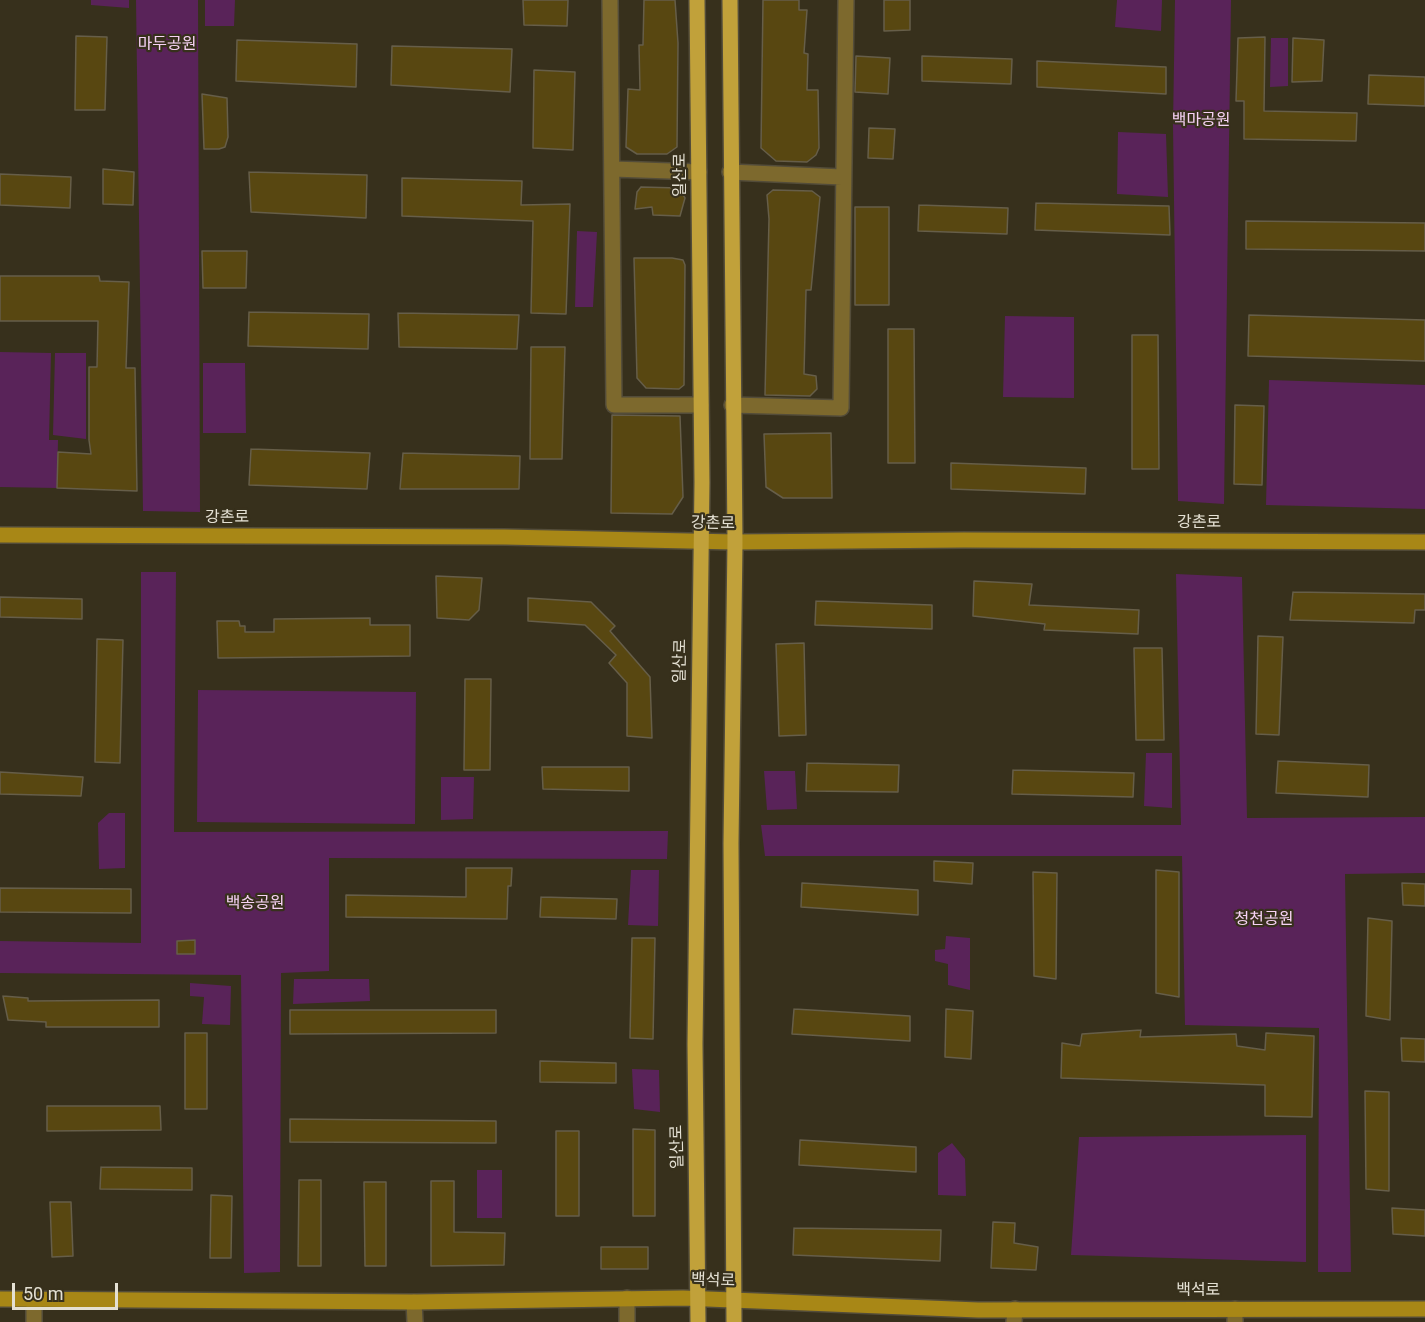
<!DOCTYPE html>
<html>
<head>
<meta charset="utf-8">
<style>
  body { margin:0 }
  #map { position:relative; width:1425px; height:1322px; overflow:hidden; background:#37301c; font-family:Roboto,sans-serif }
  canvas { display:block }
  .scale { position:absolute; left:12px; top:1283px; width:106px; height:27px; box-sizing:border-box; border:3px solid #e4e0d3; border-top:0; padding-left:8px; font-size:18px; line-height:21px; white-space:nowrap; color:#e4e0d3; -webkit-text-stroke:4px #37301c; paint-order:stroke }
</style>
</head>
<body>
<div id="map">
<canvas width="1425" height="1322"></canvas>
<div class="scale">50 m</div>
</div>
<script>
const ctx = document.querySelector('canvas').getContext('2d');
ctx.lineJoin = 'round';
function fill(path, color) {
  ctx.fillStyle = color;
  ctx.fill(path, 'evenodd');
}
function toPath(rows) {
  const path = new Path2D();
  for (const r of rows) {
    path.moveTo(r[0], r[1]);
    for (let i = 2; i < r.length; i += 2) path.lineTo(r[i], r[i + 1]);
  }
  return path;
}
function strokePath(path, color, width, dash) {
  ctx.strokeStyle = color;
  ctx.lineWidth = width;
  ctx.lineCap = dash ? 'butt' : 'round';
  ctx.setLineDash(dash || []);
  ctx.stroke(path);
}
function label(font, color, halo, rows, align = 'center') {
  ctx.font = font + ' Roboto,"Noto Sans KR",sans-serif';
  ctx.lineWidth = 4.5;
  ctx.setLineDash([]);
  ctx.textBaseline = 'middle';
  ctx.strokeStyle = halo;
  ctx.fillStyle = color;
  for (const [text, x, y, turn = 0] of rows) {
    ctx.save();
    ctx.translate(x, y);
    ctx.rotate((+turn || 0) * Math.PI / 180);
    ctx.textAlign = isNaN(turn) ? turn : align;
    if (halo) ctx.strokeText(text, 0, 0);
    ctx.fillText(text, 0, 0);
    ctx.restore();
  }
}
fill(toPath([
  [91,0,129,0,129,8,91,5],
  [136,0,198,0,200,512,143,511],
  [205,0,235,0,234,26,205,26],
  [1117,0,1162,0,1161,31,1115,27],
  [1175,0,1231,0,1224,504,1178,501,1173,125],
  [1271,38,1288,38,1288,86,1270,87],
  [1118,132,1166,134,1168,197,1117,194],
  [577,231,597,232,593,307,575,307],
  [1005,316,1074,317,1074,398,1003,397],
  [0,352,51,353,49,440,58,440,57,488,0,487],
  [55,353,86,353,86,439,53,435],
  [203,363,245,363,246,433,203,433],
  [1269,380,1425,385,1425,509,1266,505],
  [141,572,176,572,174,832,668,831,667,859,329,858,329,971,281,973,280,1272,244,1273,241,975,0,973,0,941,141,943],
  [1176,574,1242,577,1247,818,1425,817,1425,873,1345,874,1351,1272,1318,1272,1319,1028,1185,1025,1182,856,765,856,761,825,1181,825],
  [198,690,416,692,415,824,197,822],
  [1146,753,1172,753,1172,808,1144,806],
  [764,771,795,771,797,809,767,810],
  [441,777,474,777,473,819,441,820],
  [109,813,125,813,125,868,99,869,98,823],
  [631,870,659,870,658,926,628,925],
  [946,936,970,938,970,990,948,985,948,964,935,961,935,950,945,949],
  [294,979,369,979,370,1001,293,1004],
  [190,983,231,986,230,1025,202,1024,204,997,190,996],
  [632,1069,659,1070,660,1112,634,1109],
  [1306,1135,1306,1262,1071,1255,1079,1137],
  [952,1143,965,1159,966,1196,938,1195,938,1153],
  [477,1170,502,1170,502,1218,477,1218]
]), '#592359');
const building = toPath([
  [523,0,568,0,567,26,524,25,523,0],
  [644,0,675,0,678,43,677,147,667,154,637,154,626,147,628,89,640,90,639,45,643,45,644,0],
  [763,0,799,0,799,10,807,10,804,53,808,54,807,90,818,90,819,148,816,155,807,162,776,161,761,148,763,0],
  [884,0,910,0,910,30,884,31,884,0],
  [76,36,107,37,105,110,75,110,76,36],
  [1265,37,1264,111,1357,113,1356,141,1244,139,1244,101,1236,101,1238,38,1265,37],
  [1293,38,1324,40,1322,81,1292,82,1293,38],
  [237,40,357,44,356,87,236,81,237,40],
  [392,46,512,49,510,92,391,85,392,46],
  [856,56,890,58,888,94,855,92,856,56],
  [922,56,1012,59,1011,84,922,81,922,56],
  [1037,61,1166,67,1166,94,1037,87,1037,61],
  [534,70,575,72,573,150,533,148,534,70],
  [1369,75,1425,77,1425,106,1368,104,1369,75],
  [202,94,227,98,228,137,225,147,219,149,204,149,202,94],
  [869,128,895,129,893,159,868,158,869,128],
  [103,169,134,172,133,205,103,204,103,169],
  [249,172,367,175,366,218,251,212,249,172],
  [0,174,71,177,70,208,0,205,0,174],
  [402,178,522,181,521,205,570,204,566,314,531,313,533,221,402,216,402,178],
  [641,187,679,188,685,198,680,216,653,215,652,207,635,209,637,192,641,187],
  [773,190,812,191,820,197,811,290,806,290,804,374,816,376,817,389,810,396,765,395,769,219,767,195,773,190],
  [1036,203,1169,206,1170,235,1035,230,1036,203],
  [919,205,1008,208,1007,234,918,231,919,205],
  [855,207,889,207,889,305,855,305,855,207],
  [1246,221,1425,223,1425,251,1246,249,1246,221],
  [202,251,247,251,246,288,203,288,202,251],
  [634,258,672,258,683,260,685,265,684,385,679,389,646,388,637,378,634,258],
  [0,276,99,276,100,281,129,282,126,368,135,368,137,491,57,488,58,452,91,454,89,440,89,367,97,367,98,321,0,321,0,276],
  [249,312,369,314,368,349,248,346,249,312],
  [398,313,519,315,517,349,399,347,398,313],
  [1249,315,1425,320,1425,361,1248,356,1249,315],
  [888,329,914,329,915,463,888,463,888,329],
  [1132,335,1158,335,1159,469,1132,469,1132,335],
  [531,347,565,347,562,459,530,459,531,347],
  [1235,405,1264,406,1262,485,1234,484,1235,405],
  [612,415,680,416,683,497,672,514,611,513,612,415],
  [831,433,832,498,783,498,766,487,764,434,831,433],
  [251,449,370,453,367,489,249,485,251,449],
  [403,453,520,456,519,489,400,489,403,453],
  [951,463,1086,468,1085,494,951,489,951,463],
  [436,576,482,578,479,610,469,620,437,618,436,576],
  [974,581,1032,584,1029,605,1139,610,1138,634,1044,630,1045,624,973,616,974,581],
  [1293,592,1425,594,1425,610,1415,610,1414,623,1290,620,1293,592],
  [0,597,82,599,82,619,0,617,0,597],
  [528,598,591,602,615,626,610,631,650,677,652,738,627,736,627,683,609,663,616,655,585,625,528,621,528,598],
  [816,601,932,605,932,629,815,625,816,601],
  [370,618,370,625,410,625,410,656,218,658,217,621,239,621,240,626,245,626,245,632,274,632,274,619,370,618],
  [1258,636,1283,637,1279,735,1256,734,1258,636],
  [97,639,123,640,120,763,95,762,97,639],
  [804,643,806,735,779,736,776,644,804,643],
  [1134,648,1162,648,1164,740,1136,740,1134,648],
  [465,679,491,679,490,770,464,770,465,679],
  [1278,761,1369,765,1368,797,1276,793,1278,761],
  [807,763,899,765,898,792,806,791,807,763],
  [542,767,629,767,629,791,543,789,542,767],
  [1013,770,1134,773,1133,797,1012,794,1013,770],
  [0,772,83,777,81,796,0,794,0,772],
  [934,861,973,863,972,884,934,881,934,861],
  [466,868,512,868,511,886,508,886,507,919,346,917,346,895,466,897,466,868],
  [1156,870,1179,872,1179,997,1156,993,1156,870],
  [1033,872,1057,873,1056,979,1034,976,1033,872],
  [802,883,918,890,918,915,801,907,802,883],
  [1402,883,1425,884,1425,906,1403,905,1402,883],
  [0,888,131,889,131,913,0,912,0,888],
  [541,897,617,899,616,919,540,917,541,897],
  [1368,918,1392,921,1390,1020,1366,1016,1368,918],
  [632,938,655,938,653,1039,630,1038,632,938],
  [195,940,195,954,177,954,177,941,195,940],
  [3,996,28,998,28,1001,159,1000,159,1027,46,1027,46,1022,8,1020,3,996],
  [794,1009,910,1016,910,1041,792,1034,794,1009],
  [946,1009,973,1011,971,1059,945,1057,946,1009],
  [290,1010,496,1010,496,1033,290,1034,290,1010],
  [1141,1030,1140,1037,1236,1034,1237,1046,1265,1050,1266,1033,1314,1036,1312,1117,1265,1116,1265,1085,1061,1078,1062,1043,1080,1046,1082,1034,1141,1030],
  [185,1033,207,1033,207,1109,185,1109,185,1033],
  [1401,1038,1425,1039,1425,1062,1402,1061,1401,1038],
  [540,1061,616,1063,616,1083,540,1082,540,1061],
  [1365,1091,1389,1092,1389,1191,1366,1189,1365,1091],
  [47,1106,160,1106,161,1130,47,1131,47,1106],
  [290,1119,496,1121,496,1143,290,1142,290,1119],
  [633,1129,655,1130,655,1216,633,1216,633,1129],
  [556,1131,579,1131,579,1216,556,1216,556,1131],
  [800,1140,916,1147,916,1172,799,1165,800,1140],
  [101,1167,192,1168,192,1190,100,1189,101,1167],
  [299,1180,321,1180,321,1266,298,1266,299,1180],
  [431,1181,454,1181,454,1232,505,1233,504,1265,431,1266,431,1181],
  [364,1182,386,1182,386,1266,365,1266,364,1182],
  [211,1195,232,1196,231,1258,210,1258,211,1195],
  [50,1202,71,1202,73,1256,52,1257,50,1202],
  [1392,1208,1425,1210,1425,1236,1393,1234,1392,1208],
  [993,1222,1015,1223,1014,1243,1038,1247,1036,1270,991,1268,993,1222],
  [794,1228,941,1230,940,1261,793,1255,794,1228],
  [601,1247,648,1247,648,1269,601,1269,601,1247]
]);
fill(building, '#584711');
strokePath(building, '#665e49', 1.5);
const minor = toPath([
  [610,0,614,405,701,405],
  [613,169,699,172],
  [730,172,842,177],
  [732,405,841,408,846,0],
  [627,1298,627,1322],
  [414,1302,415,1322],
  [1235,1309,1235,1322],
  [34,1322,34,1300],
  [1014,1322,1015,1309]
]);
const secondary = toPath([
  [0,535,505,537,735,542,964,540,1425,542],
  [0,1299,414,1302,683,1298,978,1310,1425,1309]
]);
const primary = toPath([
  [697,0,702,482,695,1044,698,1322],
  [730,0,735,542,731,843,734,1322]
]);
strokePath(minor, '#534c39', 18);
strokePath(secondary, '#534c39', 18);
strokePath(primary, '#534c39', 18);
strokePath(minor, '#7d692d', 15);
strokePath(secondary, '#a88716', 15);
strokePath(primary, '#c1a13a', 15);
label('16px', '#f7d2f5', '#37301c', [
  ["마두공원",167,45],
  ["백마공원",1201,121],
  ["백송공원",255,904],
  ["청천공원",1264,920]
]);
label('16px', '#e4e0d3', '#37301c', [
  ["일산로",681,175,-90],
  ["강촌로",227,518],
  ["강촌로",1199,523],
  ["강촌로",713,524,1],
  ["일산로",681,661,-89],
  ["일산로",678,1147,-91],
  ["백석로",713,1281,2],
  ["백석로",1198,1291]
]);
</script>
</body>
</html>
